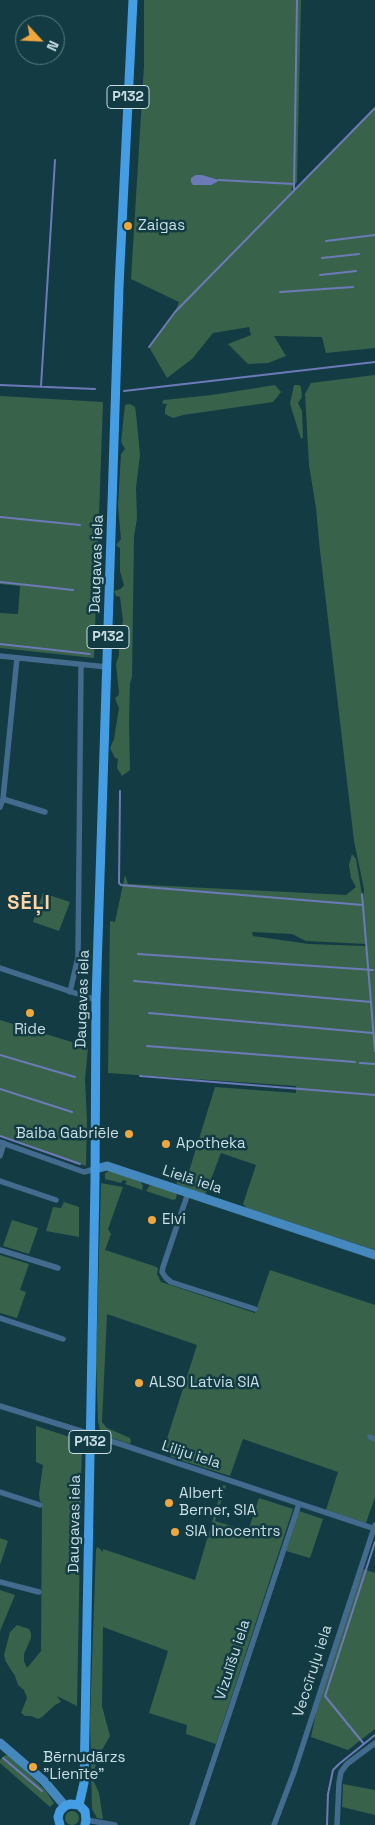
<!DOCTYPE html>
<html>
<head>
<meta charset="utf-8">
<style>
  body { margin:0 }
  #map { position:relative; width:375px; height:1825px; overflow:hidden; background:#133b44; font-family:"Space Grotesk",sans-serif }
  canvas { display:block }
  .north { position:absolute; left:15px; top:15px; width:50px; height:50px; box-sizing:border-box; background:#133b44; border:1px solid #5d7d84; border-radius:50%; rotate:115deg; font-size:14px; font-weight:700; line-height:20px; text-align:center; color:#cbdfe5 }
  .north::after { content:''; display:block; margin:auto; width:18px; height:22px; background:#f0a73e; clip-path:polygon(50% 0,100% 100%,50% 72%,0 100%) }
</style>
</head>
<body>
<div id="map">
<canvas width="375" height="1825"></canvas>
<div class="north">N</div>
</div>
<script>
const ctx = document.querySelector('canvas').getContext('2d');
ctx.lineJoin = 'round';
function fill(path, color) {
  ctx.fillStyle = color;
  ctx.fill(path, 'evenodd');
}
function toPath(rows) {
  const path = new Path2D();
  for (const r of rows) {
    if (r.length === 3) {
      path.moveTo(r[0] + r[2], r[1]);
      path.arc(r[0], r[1], r[2], 0, 2 * Math.PI);
      continue;
    }
    path.moveTo(r[0], r[1]);
    for (let i = 2; i < r.length; i += 2) path.lineTo(r[i], r[i + 1]);
  }
  return path;
}
function strokePath(path, color, width, dash) {
  ctx.strokeStyle = color;
  ctx.lineWidth = width;
  ctx.lineCap = dash ? 'butt' : 'round';
  ctx.setLineDash(dash || []);
  ctx.stroke(path);
}
function label(font, color, halo, rows, align = 'center') {
  ctx.font = font + ' "Space Grotesk",sans-serif';
  ctx.lineWidth = 5;
  ctx.setLineDash([]);
  ctx.textBaseline = 'middle';
  ctx.strokeStyle = halo;
  ctx.fillStyle = color;
  for (const [text, x, y, turn = 0] of rows) {
    ctx.save();
    ctx.translate(x, y);
    ctx.rotate((+turn || 0) * Math.PI / 180);
    ctx.textAlign = isNaN(turn) ? turn : align;
    if (halo) ctx.strokeText(text, 0, 0);
    ctx.fillText(text, 0, 0);
    ctx.restore();
  }
}
fill(toPath([
  [144,0,301,0,297,182,291,189,294,192,375,108,375,348,326,353,322,337,274,336,286,356,268,363,248,364,228,344,251,335,249,327,213,333,192,359,167,378,149,347,175,312,179,302,131,279,144,66],
  [375,375,375,1250,247,1208,243,1204,256,1165,221,1153,205,1195,177,1184,176,1181,178,1179,186,1181,215,1087,296,1093,296,1086,108,1073,110,921,115,922,125,875,128,884,346,895,356,887,351,878,349,865,352,854,356,859,363,901,364,889,354,841,320,551,316,508,309,465,305,394,311,383],
  [252,932,292,934,306,941,366,944,367,948,364,946,309,944,253,936],
  [275,385,281,392,273,402,183,415,173,418,165,414,165,409,167,404,163,404,162,402,164,400,212,395],
  [294,385,299,385,301,387,302,397,298,403,302,411,303,437,301,439,290,404],
  [0,396,103,402,94,658,0,648,0,613,18,614,20,586,0,584],
  [130,404,135,407,136,413,140,455,136,488,137,518,134,537,132,677,130,683,129,722,130,770,122,776,117,768,118,759,115,758,110,748,114,739,119,708,115,698,118,696,119,693,116,664,119,655,119,642,123,621,120,597,116,596,114,591,121,589,124,585,120,571,120,548,116,545,121,539,118,506,121,454,125,449,121,442,125,405],
  [43,893,70,902,59,931,33,922],
  [0,1020,88,1047,85,1080,87,1120,86,1166,0,1136],
  [109,1171,140,1181,143,1186,142,1190,125,1184,127,1181,123,1180,121,1183,105,1179,105,1173],
  [101,1183,123,1187,108,1229,111,1234,105,1250,154,1266,158,1268,157,1274,161,1282,255,1313,270,1270,375,1305,375,1497,366,1523,326,1510,338,1472,243,1439,230,1476,171,1457,170,1453,163,1451,197,1345,107,1314,102,1422,107,1428,130,1438,131,1442,130,1444,127,1443,101,1434,98,1422,96,1362],
  [150,1185,177,1193,176,1199,173,1200,146,1191],
  [64,1202,79,1207,79,1237,46,1231,53,1207,61,1208],
  [12,1220,38,1228,29,1254,3,1246],
  [0,1255,29,1264,20,1290,26,1292,17,1318,0,1313],
  [36,1426,82,1441,77,1706,57,1696,61,1702,55,1705,42,1717,38,1719,31,1716,25,1716,21,1713,27,1698,24,1690,18,1685,15,1676,6,1662,4,1655,10,1632,17,1625,29,1629,31,1633,31,1638,24,1654,24,1661,27,1668,41,1651,42,1503,40,1501,39,1494,43,1465,36,1462],
  [223,1485,226,1486,215,1521,248,1531,259,1498,293,1509,216,1744,186,1734,187,1725,149,1713,168,1651,103,1627,102,1706,110,1736,98,1757,94,1771,94,1782,99,1793,103,1819,97,1818,92,1809,90,1720,96,1549,98,1547,103,1552,103,1549,195,1580],
  [299,1511,323,1519,310,1558,286,1551],
  [0,1538,8,1541,0,1565],
  [363,1569,375,1573,375,1729,348,1750,311,1737,319,1698],
  [0,1590,15,1595,0,1631],
  [5,1755,10,1756,45,1790,54,1803,50,1807,0,1763,0,1760],
  [343,1784,375,1790,375,1815,342,1807],
  [72,1818,7]
]), '#39624b');
fill(toPath([
  [196,175,202,175,219,180,217,182,211,185,193,185,191,182,191,178]
]), '#6d7ab8');
strokePath(toPath([
  [219,180,294,184],
  [294,190,297,0],
  [326,241,375,235],
  [322,258,359,254],
  [320,275,356,271],
  [280,292,353,287],
  [149,347,175,312,375,108],
  [0,385,95,389],
  [41,386,55,160],
  [124,391,375,362],
  [0,517,80,525],
  [0,582,73,590],
  [0,644,90,654],
  [120,791,119,883,121,885,363,905],
  [362,894,375,1051],
  [138,954,373,970],
  [134,981,371,1002],
  [149,1013,373,1033],
  [147,1046,355,1062],
  [0,1055,75,1077],
  [360,1063,375,1064],
  [140,1076,375,1095],
  [0,1089,72,1112],
  [0,1136,80,1164],
  [364,1744,325,1696,375,1542],
  [3,1758,42,1791],
  [327,1825,328,1794,333,1770,339,1764,375,1735]
]), '#6d7ab8', 2);
strokePath(toPath([
  [0,656,107,667],
  [3,799,45,812],
  [0,807,3,799,17,658],
  [0,968,96,1000],
  [70,992,78,957,81,665],
  [0,1142,84,1172,95,1169],
  [0,1156,4,1143],
  [0,1181,56,1200],
  [188,1193,163,1267,162,1272,166,1278,171,1282,255,1309],
  [0,1250,58,1268],
  [0,1318,63,1339],
  [0,1406,84,1432,375,1529],
  [370,1437,375,1439],
  [0,1492,40,1505],
  [0,1582,39,1592],
  [86,1820,115,1825],
  [192,1825,299,1504],
  [274,1825,294,1772,375,1525],
  [337,1825,339,1783,341,1772,347,1764,375,1743]
]), '#436b8d', 5.5);
strokePath(toPath([
  [95,1169,107,1166,375,1255],
  [0,1743,44,1781,65,1806]
]), '#4588bd', 9);
strokePath(toPath([
  [79,1805,84,1783,95,1182,96,1000,119,286,133,0],
  [60,1825,58,1817,60,1811,65,1806,70,1804,79,1805,85,1811,86,1820,85,1825]
]), '#459ee3', 9);
for (const [x, y, r, color] of [
  [128,226,5,"#f0a73e"],
  [30,1013,5,"#f0a73e"],
  [129,1134,5,"#f0a73e"],
  [166,1144,5,"#f0a73e"],
  [152,1220,5,"#f0a73e"],
  [139,1383,5,"#f0a73e"],
  [169,1503,5,"#f0a73e"],
  [175,1532,5,"#f0a73e"],
  [33,1767,5,"#f0a73e"]
]) {
  const dot = new Path2D();
  dot.arc(x, y, r, 0, 2 * Math.PI);
  ctx.fillStyle = color;
  ctx.fill(dot);
  strokePath(dot, '#133b44', 2);
}
for (const [x, y, w] of [
  [128,97,42],
  [108,637,42],
  [90,1442,42]
]) {
  const box = new Path2D();
  box.roundRect(x - w / 2, y - 11.5, w, 23, 4);
  ctx.fillStyle = '#133b44';
  ctx.fill(box);
  strokePath(box, '#cbdfe5', 1);
}
label('bold 14px', '#cbdfe5', null, [
  ["P132",128,97],
  ["P132",108,637],
  ["P132",90,1442]
]);
label('15px', '#cbdfe5', '#133b44', [
  ["Zaigas",138,226],
  ["Ride",30,1030,"center"],
  ["Baiba Gabriēle",119,1134,"right"],
  ["Apotheka",176,1144],
  ["Elvi",162,1220],
  ["ALSO Latvia SIA",149,1383],
  ["Albert",179,1494],
  ["Berner, SIA",179,1511],
  ["SIA Inocentrs",185,1532],
  ["Bērnudārzs",43,1758],
  ["\"Lienīte\"",43,1775]
], 'left');
label('15px', '#cbdfe5', '#133b44', [
  ["Daugavas iela",97,564,-88],
  ["Daugavas iela",83,999,-88],
  ["Lielā iela",192,1180,18],
  ["Liliju iela",191,1455,18],
  ["Daugavas iela",75,1524,-89],
  ["Vizulīšu iela",233,1660,-72],
  ["Veccīruļu iela",313,1671,-72]
]);
ctx.letterSpacing = '1px';
label('bold 20px', '#ffd5a3', '#133b44', [
  ["SĒĻI",29,904]
]);
ctx.letterSpacing = '0px';
</script>
</body>
</html>
